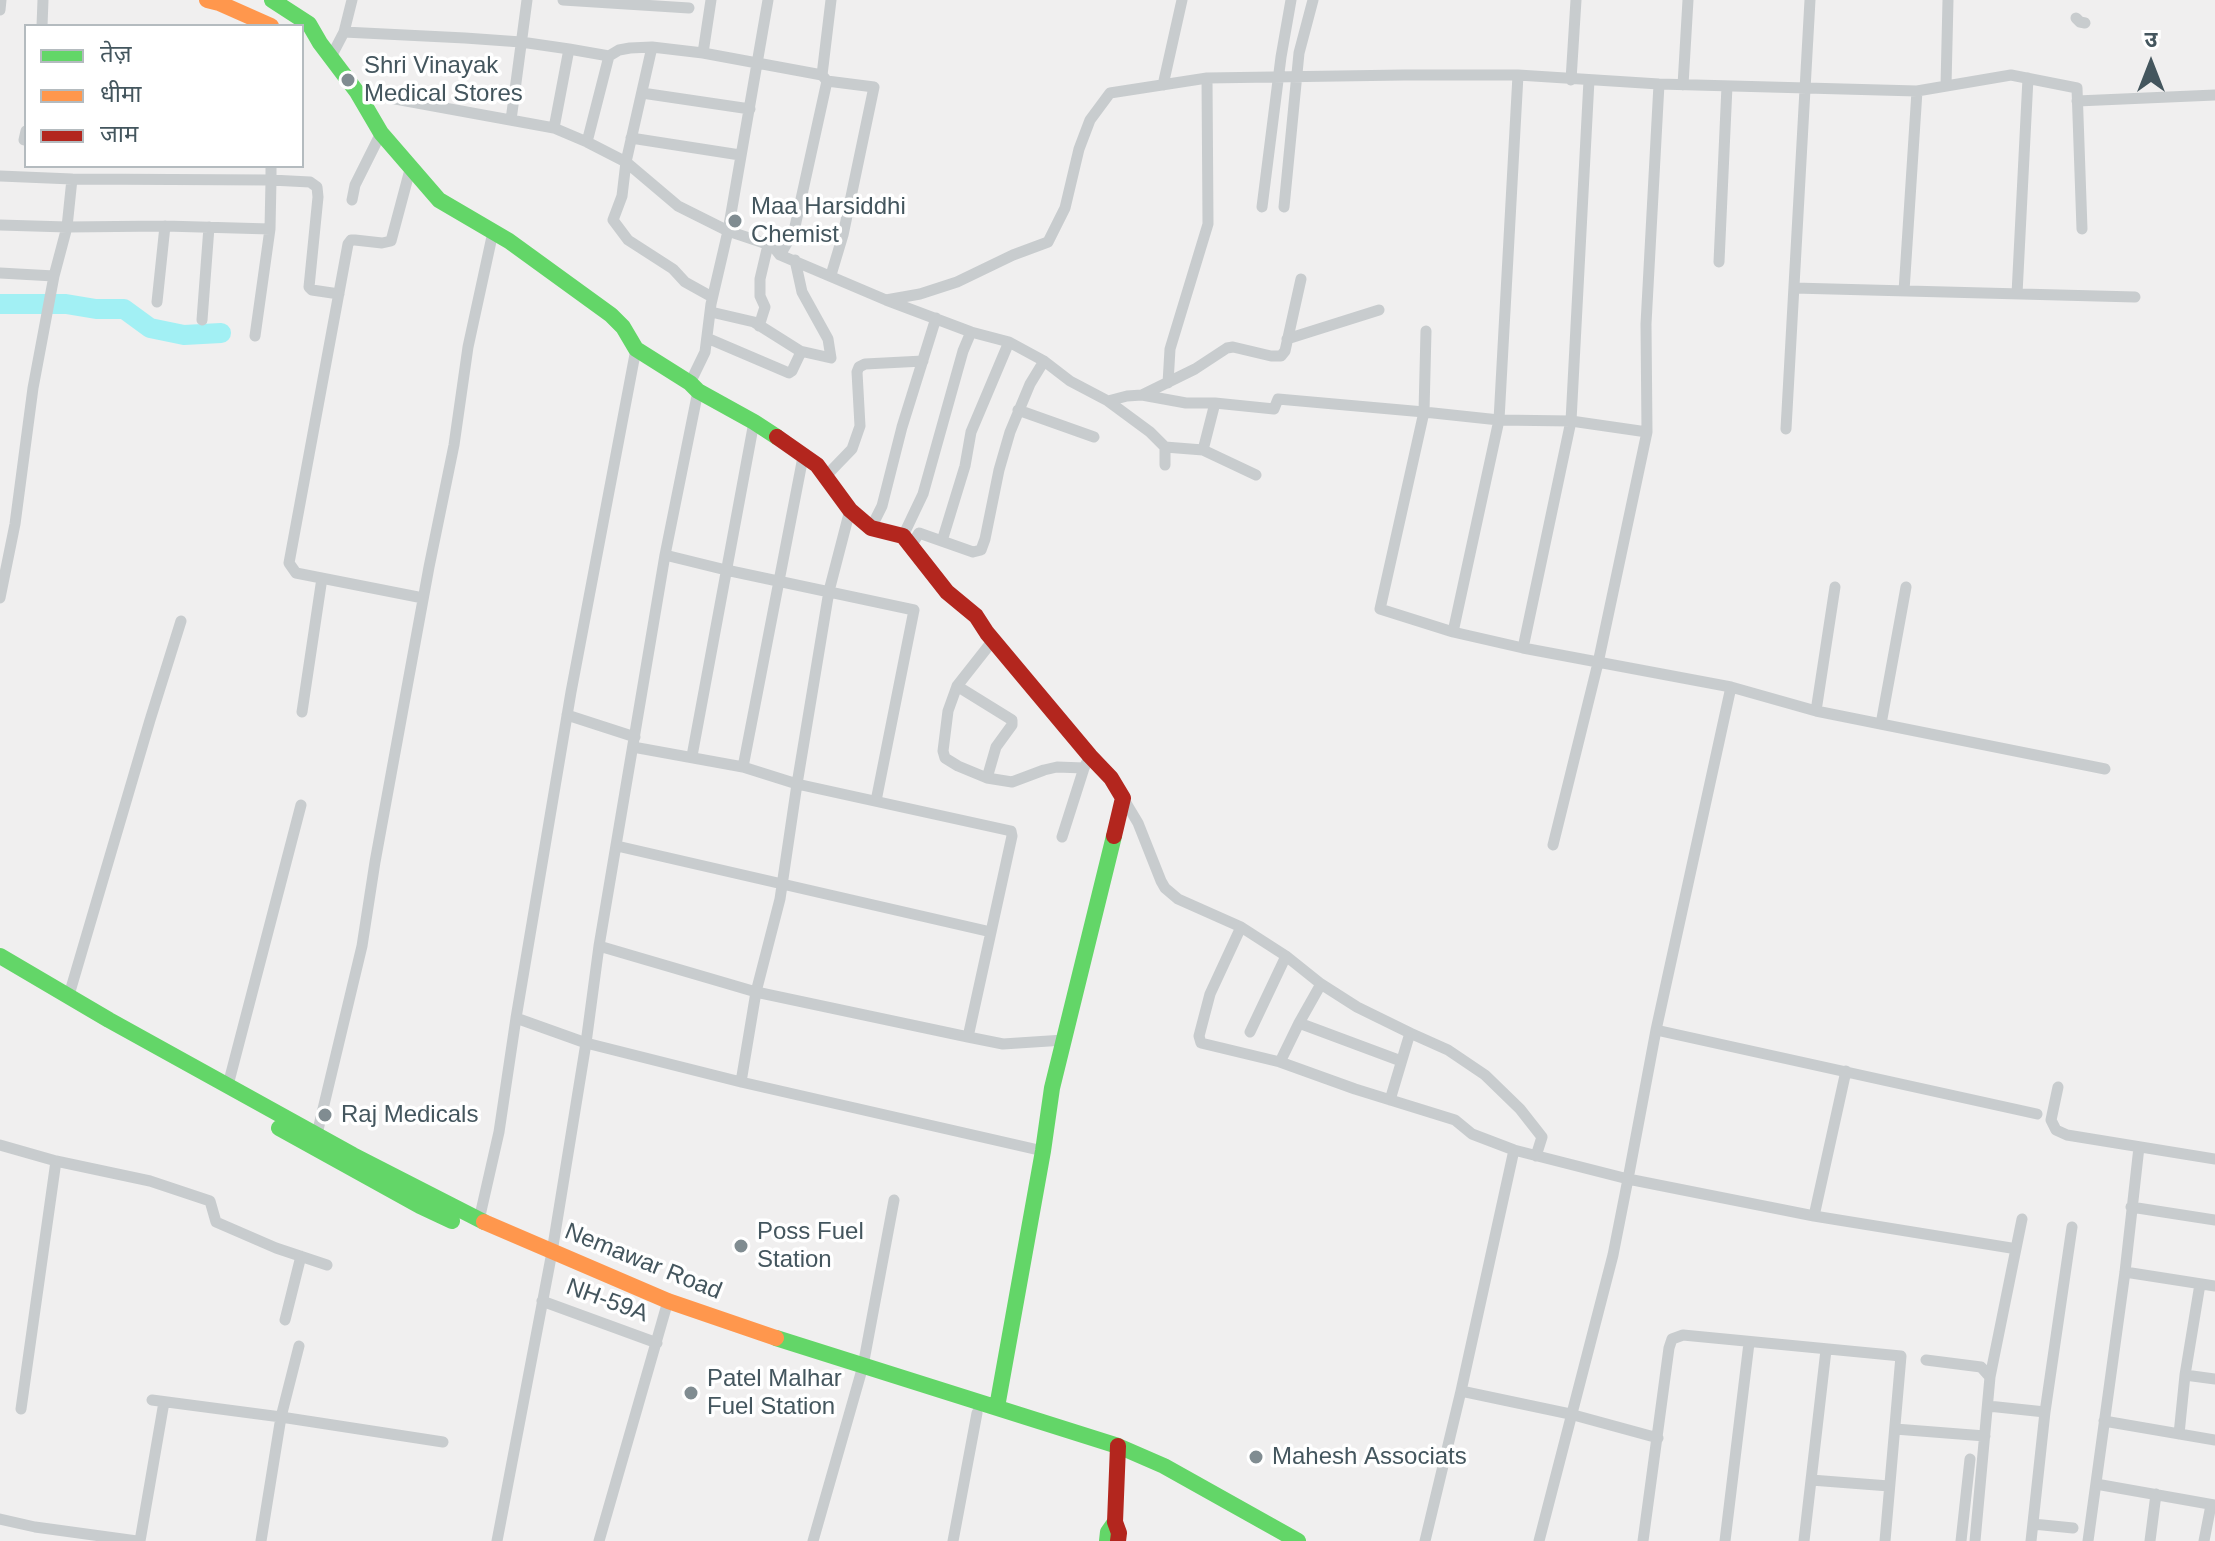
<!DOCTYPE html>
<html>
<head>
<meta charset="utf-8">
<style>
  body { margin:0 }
  #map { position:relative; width:2215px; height:1541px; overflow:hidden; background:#f0efef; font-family:Helvetica,"Noto Sans Devanagari",sans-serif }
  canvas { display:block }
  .legend { position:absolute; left:24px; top:24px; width:280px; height:144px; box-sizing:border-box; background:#fff; border:2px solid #b4bbbf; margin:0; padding:10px 14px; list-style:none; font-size:24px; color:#44565e }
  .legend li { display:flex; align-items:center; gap:16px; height:40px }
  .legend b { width:40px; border:2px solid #b4bbbf }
  .north { position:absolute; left:2111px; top:24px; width:80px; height:80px; -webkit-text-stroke:6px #fff; paint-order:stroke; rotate:0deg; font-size:22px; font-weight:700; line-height:32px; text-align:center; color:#44565e }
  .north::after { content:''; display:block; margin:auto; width:28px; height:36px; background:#44565e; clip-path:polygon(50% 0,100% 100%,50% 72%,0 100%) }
</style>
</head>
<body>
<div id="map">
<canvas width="2215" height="1541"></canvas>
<ul class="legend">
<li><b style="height:10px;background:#63d668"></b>तेज़</li>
<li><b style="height:10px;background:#ff974d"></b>धीमा</li>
<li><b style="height:10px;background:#b3261e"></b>जाम</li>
</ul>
<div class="north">उ</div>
</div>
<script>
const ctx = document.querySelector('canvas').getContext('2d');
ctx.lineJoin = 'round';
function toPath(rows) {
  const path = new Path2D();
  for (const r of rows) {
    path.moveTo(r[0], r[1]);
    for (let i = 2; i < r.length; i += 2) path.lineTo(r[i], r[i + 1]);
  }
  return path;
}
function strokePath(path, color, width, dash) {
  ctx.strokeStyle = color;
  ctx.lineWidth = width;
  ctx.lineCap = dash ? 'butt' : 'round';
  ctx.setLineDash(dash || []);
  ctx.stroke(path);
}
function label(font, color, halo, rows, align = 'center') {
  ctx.font = font + ' Helvetica,sans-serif';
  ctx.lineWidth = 7;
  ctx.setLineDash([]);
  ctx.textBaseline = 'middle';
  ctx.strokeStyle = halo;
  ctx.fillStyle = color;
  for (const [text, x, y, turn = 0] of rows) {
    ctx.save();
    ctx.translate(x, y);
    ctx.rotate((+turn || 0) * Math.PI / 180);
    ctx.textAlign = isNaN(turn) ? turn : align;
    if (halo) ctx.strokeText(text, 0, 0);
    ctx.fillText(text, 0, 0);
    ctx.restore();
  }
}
strokePath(toPath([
  [0,304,66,304,96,309,124,309,150,328,184,335,221,333]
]), '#a2f0f4', 20);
strokePath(toPath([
  [563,0,689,8],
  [0,10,1,0],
  [2076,18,2080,22,2085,23],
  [42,26,43,0],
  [344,32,465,38,521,42,569,49],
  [652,47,626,162,622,196,613,220,628,240,673,269,685,282,712,297],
  [703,53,711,0],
  [609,56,619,50,630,48,652,47,703,53,822,75],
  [331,57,344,32,352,0],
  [1518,75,1659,84,1917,91,2011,75,2077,88,2082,229],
  [1571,80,1576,0],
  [1589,80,1571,421,1523,648,1731,687,1656,1030,2037,1114],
  [827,81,874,87,843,235,831,275],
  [1163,85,1182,0],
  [1683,85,1688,0],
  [1946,86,1948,0],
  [357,92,554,128,587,142,626,162,678,206,728,231,773,246,780,255,886,300,971,332,1009,342,1044,361,1070,381,1108,401,1150,432,1165,447,1165,465],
  [642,93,750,109],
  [2077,101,2215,95],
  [511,120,527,0],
  [554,128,569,49,609,56,587,142],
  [631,138,740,155],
  [24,140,26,131],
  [271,166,271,180,310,182,317,187,318,197,309,287,312,290,339,294],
  [411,166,391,241,382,243,355,240,351,240,348,244,289,563,296,573,423,598],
  [0,176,72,179,67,227,165,226,270,229,271,180,72,179],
  [352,200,355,185,381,133],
  [1262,207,1281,57,1291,0],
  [1284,207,1299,53,1313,0],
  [0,225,67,227,54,276],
  [780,255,794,231,827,81,822,75,831,0],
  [1719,262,1727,86],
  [0,273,54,276,33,388,15,524,0,598],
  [1794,288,2135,297],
  [1904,291,1917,91],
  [2017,294,2028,78],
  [886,300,920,294,957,282,1013,255,1048,242,1065,208,1079,149,1090,120,1110,93,1207,78,1404,75,1518,75,1499,420,1453,632],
  [157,302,165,226],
  [711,312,754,322,800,351,831,358,828,339,802,292,795,260],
  [202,320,209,227],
  [759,326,765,307,760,296,760,279,768,245],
  [1426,331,1424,412,1499,420,1571,421,1647,432,1646,324,1659,84],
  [255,336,270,229],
  [707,338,789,373,792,371,801,352],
  [1287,339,1379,310],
  [636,349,571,692,516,1018,586,1043,741,1082,1043,1151],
  [690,383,705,352,711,304,728,231,768,0],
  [1168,383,1170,349,1208,224,1207,78],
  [1142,395,1195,369,1227,348,1233,347,1271,356,1281,356,1285,351,1301,279],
  [1108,401,1127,396,1142,395,1186,403,1215,403,1274,409,1278,399,1424,412,1380,609,1453,632,1523,648],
  [1018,410,1094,437],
  [1786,429,1810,0],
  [1165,447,1203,450,1256,475],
  [1203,450,1215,403],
  [825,477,852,449,860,426,857,372,859,367,865,364,923,361],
  [871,528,882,506,902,427,936,318],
  [903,536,923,494,963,351,971,332],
  [942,541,965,466,971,432,1009,342],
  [911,546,919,533,973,552,981,550,985,539,999,470,1010,432,1030,384,1044,361],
  [665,555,726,570,914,610,876,801],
  [994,639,957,686,948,711,943,751,945,758,958,766,987,778,1012,782,1044,770,1057,767,1084,768,1090,756],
  [957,686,1012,720,1012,725,996,747,987,778],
  [1731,687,1816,711,2105,769],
  [1816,711,1835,587],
  [302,712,322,578],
  [567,715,635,737],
  [1881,724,1906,587],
  [633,747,743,767,797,784,829,591,850,510],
  [692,756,754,422],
  [743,767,803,457],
  [1123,798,1138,823,1161,881,1165,888,1178,899,1241,927,1286,956,1321,984,1357,1007,1410,1033,1390,1100],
  [1062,837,1084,768],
  [1553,845,1598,663,1647,432],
  [617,846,991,932],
  [1241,927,1210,994,1199,1036,1201,1043,1280,1062,1355,1089,1455,1120,1472,1134,1514,1150,1628,1179,1656,1030],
  [599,946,756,992,968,1037,1003,1044,1064,1040],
  [69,995,150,720,181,621],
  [1299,1023,1321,984],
  [1250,1032,1286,956],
  [1410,1033,1448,1050,1485,1075,1520,1109,1542,1137,1536,1156],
  [1280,1062,1299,1023,1401,1061],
  [741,1082,756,992,780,899,797,784,1011,831,1012,836,968,1037],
  [228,1085,301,805],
  [2058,1087,2051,1120,2056,1130,2067,1135,2215,1159],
  [317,1134,362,946,375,862,429,567,454,445,468,347,493,232],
  [0,1145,56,1161,150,1181,210,1201,216,1222,276,1248,327,1265],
  [1514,1150,1461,1391,1570,1414,1658,1438],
  [2131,1207,2215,1220],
  [1814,1216,1846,1071],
  [479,1220,499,1132,516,1018],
  [2125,1272,2215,1286],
  [542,1301,657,1343],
  [285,1320,301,1256],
  [299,1346,281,1417,443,1442],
  [1926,1360,1981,1367,1990,1377,1975,1541],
  [2185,1375,2215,1379],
  [1990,1377,2022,1219],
  [152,1400,281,1417,261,1541],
  [1988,1406,2045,1412,2072,1227],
  [21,1409,56,1161],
  [2104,1421,2215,1440],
  [1895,1429,1985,1436],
  [2179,1434,2185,1375,2200,1284],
  [1811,1480,1889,1486],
  [2096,1484,2215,1505],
  [0,1519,35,1527,137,1541],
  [2033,1524,2073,1528],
  [140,1541,164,1402],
  [497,1541,552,1252,586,1043,599,946,665,555,698,391],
  [599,1541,668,1301],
  [813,1541,863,1366,894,1200],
  [953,1541,977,1413],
  [1425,1541,1461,1391],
  [1539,1541,1613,1255,1628,1179,1814,1216,2011,1248],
  [1643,1541,1669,1348,1672,1339,1683,1335,1901,1356,1885,1541],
  [1725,1541,1749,1343],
  [1804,1541,1826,1350],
  [1961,1541,1970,1459],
  [2031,1541,2045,1412],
  [2088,1541,2125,1272,2139,1147],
  [2150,1541,2156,1494],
  [2204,1541,2211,1505]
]), '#c8ccce', 11);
strokePath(toPath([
  [272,0,309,24,320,43,357,92,381,133,439,200,509,241,611,315,623,327,636,349,690,383,698,391,754,422,777,437],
  [0,956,109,1020,353,1155,484,1222],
  [279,1128,420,1206,452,1221],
  [776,1338,1118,1446,1164,1466,1298,1541],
  [997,1407,1043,1151,1052,1088,1114,836],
  [1107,1541,1108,1532,1115,1522]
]), '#63d668', 16);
strokePath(toPath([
  [207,0,219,3,271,26],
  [484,1222,668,1301,776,1338]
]), '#ff974d', 16);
strokePath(toPath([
  [777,437,817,465,850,510,871,528,903,536,947,592,976,616,987,633,1090,756,1111,778,1123,798,1114,836],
  [1118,1446,1115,1522,1119,1533,1118,1541]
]), '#b3261e', 16);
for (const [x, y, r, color] of [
  [348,80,8,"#808c91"],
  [735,221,8,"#808c91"],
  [325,1115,8,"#808c91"],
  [741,1246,8,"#808c91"],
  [691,1393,8,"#808c91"],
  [1256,1457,8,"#808c91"]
]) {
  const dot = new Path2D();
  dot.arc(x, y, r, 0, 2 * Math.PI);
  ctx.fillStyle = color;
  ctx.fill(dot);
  strokePath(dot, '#fff', 3);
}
label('24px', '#44565e', '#fff', [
  ["Shri Vinayak",364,66],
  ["Medical Stores",364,94],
  ["Maa Harsiddhi",751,207],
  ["Chemist",751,235],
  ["Raj Medicals",341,1115],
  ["Poss Fuel",757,1232],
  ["Station",757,1260],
  ["Patel Malhar",707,1379],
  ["Fuel Station",707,1407],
  ["Mahesh Associats",1272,1457]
], 'left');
label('24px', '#44565e', '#fff', [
  ["Nemawar Road",643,1262,22],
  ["NH-59A",607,1301,20]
]);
</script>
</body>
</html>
